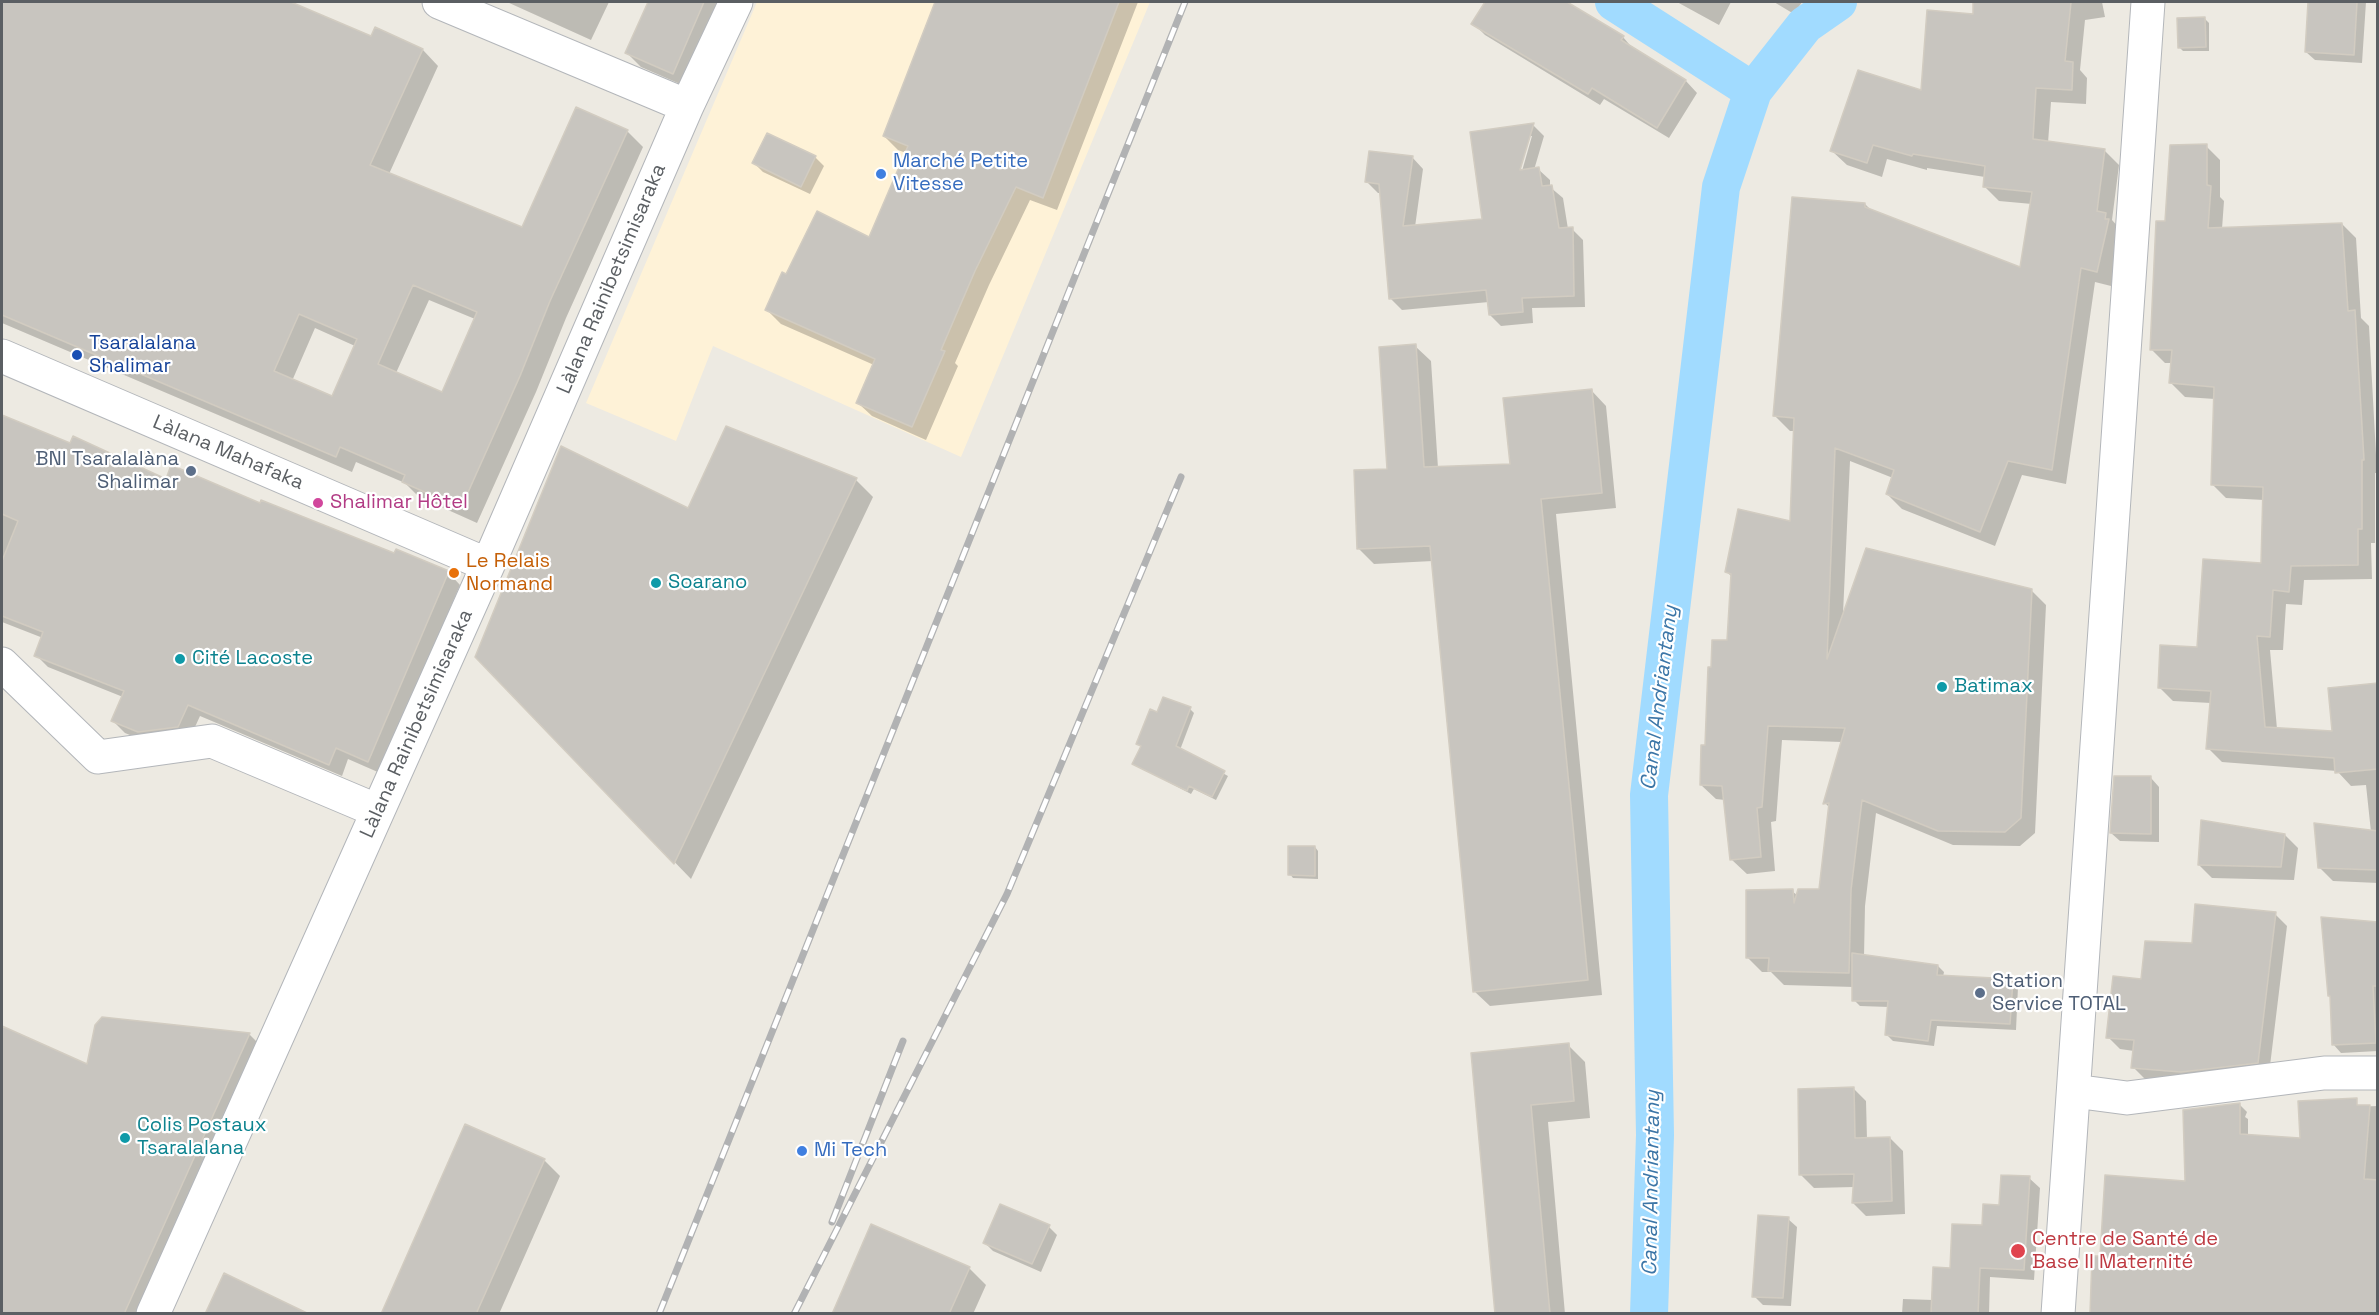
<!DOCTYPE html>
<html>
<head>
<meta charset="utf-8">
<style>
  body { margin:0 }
  #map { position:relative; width:2379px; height:1315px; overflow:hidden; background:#edeae2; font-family:"Space Grotesk",sans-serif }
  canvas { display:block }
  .frame { position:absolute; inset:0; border:3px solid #5b5f63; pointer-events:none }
</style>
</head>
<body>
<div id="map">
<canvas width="2379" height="1315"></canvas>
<div class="frame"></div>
</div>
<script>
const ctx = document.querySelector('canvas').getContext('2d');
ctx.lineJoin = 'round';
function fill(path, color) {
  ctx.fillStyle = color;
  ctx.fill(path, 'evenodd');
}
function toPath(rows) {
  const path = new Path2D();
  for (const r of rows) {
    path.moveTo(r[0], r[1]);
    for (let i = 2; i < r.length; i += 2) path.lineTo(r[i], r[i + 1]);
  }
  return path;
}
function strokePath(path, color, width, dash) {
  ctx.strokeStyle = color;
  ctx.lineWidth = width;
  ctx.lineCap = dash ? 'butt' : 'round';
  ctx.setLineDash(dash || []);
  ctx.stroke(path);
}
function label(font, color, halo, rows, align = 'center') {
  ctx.font = font + ' "Space Grotesk",sans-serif';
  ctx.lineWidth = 4.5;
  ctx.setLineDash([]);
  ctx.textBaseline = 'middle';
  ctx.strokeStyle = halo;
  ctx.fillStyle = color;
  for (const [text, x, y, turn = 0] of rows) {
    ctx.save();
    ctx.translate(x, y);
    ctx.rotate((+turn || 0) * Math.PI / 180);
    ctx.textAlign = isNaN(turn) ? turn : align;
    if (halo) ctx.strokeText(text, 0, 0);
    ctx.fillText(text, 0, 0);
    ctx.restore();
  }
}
fill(toPath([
  [757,2,1150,2,961,457,713,346,676,441,586,403]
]), '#fef2d7');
fill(toPath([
  [2,2,287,2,372,38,423,50,438,66,389,174,523,229,627,131,643,147,566,318,536,392,477,523,419,497,405,483,356,462,352,472,2,323],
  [429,300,475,319,442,394,396,373],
  [315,328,355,346,332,398,292,381],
  [507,2,609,2,591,40],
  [650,2,724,2,687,87,641,67,627,53],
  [937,2,1138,2,1057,210,1030,200,989,285,955,363,958,366,926,440,872,416,858,403,874,365,781,324,767,310,786,276,870,239,906,153,898,150,884,136],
  [1486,2,1564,2,1623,37,1634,50,1686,81,1697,93,1669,138,1604,99,1600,105,1485,35,1473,23],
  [1677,2,1731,2,1719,25],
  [1774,2,1802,2,1794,14],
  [1975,2,2102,2,2105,17,2085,20,2080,70,2087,78,2086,104,2051,102,2048,143,2104,150,2119,165,2112,220,2120,229,2123,235,2111,286,2095,282,2066,484,2022,475,1995,546,1902,509,1887,494,1893,478,1850,461,1843,614,2031,590,2046,605,2035,833,2020,846,1953,845,1876,813,1865,906,1864,957,1938,966,1944,972,1943,977,2012,980,2018,987,2016,1030,1937,1026,1934,1046,1893,1041,1887,1035,1889,1007,1860,1006,1854,1000,1854,987,1784,985,1771,972,1762,972,1748,958,1792,891,1798,896,1820,891,1830,808,1825,803,1842,742,1782,740,1776,821,1771,822,1775,871,1747,874,1732,860,1725,800,1716,799,1701,785,1707,746,1712,669,1729,642,1732,577,1727,572,1791,523,1795,431,1790,431,1775,416,1865,204,1871,210,2021,269,2032,204,1999,201,1984,186,1985,177,1927,168,1927,170,1887,159,1882,177,1847,165,1832,151,1923,92,1974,15],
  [2310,2,2366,2,2362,63,2315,60,2306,52],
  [2205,19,2209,23,2209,51,2183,51,2179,47],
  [1533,125,1544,136,1534,170,1538,169,1550,180,1550,187,1563,198,1568,229,1572,229,1583,240,1585,307,1532,308,1533,323,1501,326,1490,315,1489,302,1402,310,1391,299,1381,193,1378,193,1367,182,1412,157,1423,169,1415,227,1484,220],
  [1529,136,1532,136,1520,178,1517,177],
  [768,135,815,157,824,166,810,194,763,172,754,163],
  [2206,146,2220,160,2220,197,2224,201,2222,229,2342,224,2356,238,2361,318,2369,326,2377,473,2375,473,2375,543,2371,543,2372,579,2304,580,2302,605,2286,604,2283,650,2270,650,2277,729,2333,733,2378,685,2378,883,2333,881,2319,867,2371,832,2366,785,2351,786,2337,771,2222,762,2208,748,2211,703,2173,701,2159,687,2198,649,2262,565,2264,500,2226,498,2212,484,2215,399,2185,397,2171,383,2172,363,2165,363,2151,349,2167,223],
  [1415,346,1431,361,1438,468,1511,465,1591,390,1606,406,1616,508,1556,514,1602,995,1490,1006,1474,991,1433,561,1374,564,1358,548,1389,470],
  [2,417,71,445,166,481,261,504,395,555,448,572,460,585,380,773,348,759,342,776,200,716,190,738,152,744,125,733,113,721,123,697,48,667,36,655,43,638,2,622],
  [856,480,873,497,691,879,477,657,689,510],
  [1190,709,1194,713,1180,750,1228,776,1216,800,1194,789,1191,794,1134,764,1142,747,1138,743,1158,714],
  [2151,778,2159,787,2159,842,2120,841,2111,833],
  [2285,835,2298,848,2294,880,2212,878,2199,865],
  [1315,847,1318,851,1318,879,1293,878,1290,874],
  [2275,914,2287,926,2269,1074,2194,1084,2145,1079,2133,1067,2134,1051,2120,1049,2108,1037,2142,981,2193,945],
  [2378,924,2378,1051,2341,1053,2333,1044,2331,998,2329,996],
  [2,1028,88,1066,249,1034,268,1053,151,1314,2,1314],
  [1568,1045,1585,1062,1590,1118,1548,1122,1565,1314,1496,1314,1473,1054],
  [1853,1088,1866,1101,1867,1139,1890,1138,1903,1151,1905,1214,1866,1216,1853,1203,1854,1187,1814,1188,1801,1175],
  [2239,1104,2247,1112,2245,1117,2248,1119,2248,1136,2302,1139,2300,1109,2378,1106,2378,1314,2102,1258,2187,1182],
  [544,1160,560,1176,499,1314,383,1314],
  [2029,1178,2040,1188,2034,1280,1990,1277,1989,1314,1902,1314,1903,1299,1933,1300,1952,1269,1983,1227],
  [1788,1219,1797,1227,1791,1306,1763,1305,1754,1296],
  [1049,1227,1057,1235,1041,1272,993,1251,984,1242],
  [969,1268,986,1285,973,1314,833,1314]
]), '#0003');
strokePath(toPath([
  [1614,2,1753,91],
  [1649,1314,1655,1135,1649,795,1721,187,1753,91,1805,25,1838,2]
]), '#a1dbff', 38);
const building = toPath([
  [2,2,291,2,371,36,375,27,423,49,370,165,522,227,576,107,628,130,550,301,520,376,461,508,402,482,405,475,340,447,336,457,2,315,2,2],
  [413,285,477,312,442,392,378,364,413,285],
  [299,314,357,339,332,396,274,371,299,314],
  [648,2,704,2,673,74,625,53,648,2],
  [935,2,1119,2,1043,198,1016,187,975,271,941,350,945,351,912,427,856,403,875,359,765,310,782,272,786,274,817,211,869,237,908,146,883,136,935,2],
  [1485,2,1567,2,1624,36,1621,40,1686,80,1657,128,1592,88,1588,94,1471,24,1485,2],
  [1973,2,2071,2,2065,61,2073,62,2072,90,2036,88,2033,139,2105,149,2097,211,2106,213,2105,219,2109,219,2097,272,2081,268,2052,470,2008,461,1980,532,1886,494,1894,470,1835,448,1827,659,1866,548,2032,589,2021,818,2005,832,1938,831,1862,800,1851,890,1849,973,1768,971,1769,958,1746,958,1746,890,1793,889,1794,903,1798,889,1819,889,1829,803,1823,804,1845,728,1768,726,1762,807,1757,808,1761,857,1730,860,1722,786,1700,785,1701,745,1705,745,1708,667,1711,667,1712,640,1727,640,1731,574,1725,572,1738,509,1790,521,1794,418,1773,416,1792,197,1865,203,1865,207,2020,267,2032,192,1983,187,1985,166,1913,154,1912,156,1873,145,1867,163,1830,151,1858,70,1921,90,1927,10,1973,14,1973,2],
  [2308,2,2357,2,2354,55,2305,52,2308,2],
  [2205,17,2206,47,2178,48,2177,18,2205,17],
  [1534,123,1520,170,1539,167,1542,186,1552,185,1559,228,1573,227,1574,296,1522,298,1523,312,1489,315,1486,290,1389,299,1379,184,1365,182,1369,151,1413,156,1403,226,1482,219,1470,132,1534,123],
  [767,133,816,156,801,187,752,163,767,133],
  [2207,144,2207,185,2211,186,2208,228,2342,223,2348,311,2355,310,2364,460,2362,460,2362,529,2358,529,2358,565,2291,566,2289,592,2273,590,2270,637,2257,636,2265,727,2332,731,2328,688,2378,683,2378,769,2335,773,2334,758,2206,749,2211,691,2158,688,2160,645,2197,647,2203,559,2261,563,2263,487,2211,485,2214,387,2169,383,2172,350,2150,350,2156,221,2165,221,2170,145,2207,144],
  [1416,344,1424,467,1510,464,1503,398,1592,389,1602,493,1541,499,1588,980,1473,992,1430,546,1357,549,1354,470,1387,469,1379,347,1416,344],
  [2,415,70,443,73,436,166,479,171,465,260,503,261,500,394,553,396,549,449,571,368,762,336,748,329,765,188,705,178,727,138,732,111,721,124,691,34,656,43,632,2,616,2,561,18,521,2,514,2,415],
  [726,426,857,478,674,864,475,657,561,446,688,508,726,426],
  [1163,697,1191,707,1176,746,1225,771,1212,797,1189,786,1187,791,1132,764,1141,746,1136,744,1150,709,1157,712,1163,697],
  [2114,776,2151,776,2151,834,2110,833,2114,776],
  [2201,820,2285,834,2281,867,2198,865,2201,820],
  [2314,823,2378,831,2378,870,2318,868,2314,823],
  [1288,846,1315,846,1315,876,1288,875,1288,846],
  [2195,904,2276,912,2258,1063,2181,1072,2131,1068,2134,1040,2106,1038,2113,976,2141,979,2145,941,2192,943,2195,904],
  [2321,917,2378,922,2378,986,2373,986,2376,1043,2332,1045,2330,996,2328,996,2321,917],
  [1852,953,1938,965,1937,975,2013,979,2010,1024,1931,1020,1928,1041,1885,1035,1888,1001,1852,1001,1852,953],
  [102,1017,250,1033,124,1314,2,1314,2,1026,87,1064,95,1025,102,1017],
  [1569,1043,1574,1101,1531,1105,1550,1314,1495,1314,1471,1053,1569,1043],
  [1854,1087,1855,1138,1890,1137,1892,1201,1852,1203,1854,1174,1799,1175,1798,1089,1854,1087],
  [2357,1098,2357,1105,2370,1105,2364,1179,2378,1180,2378,1314,2090,1314,2092,1256,2100,1256,2105,1175,2185,1181,2183,1110,2240,1103,2240,1134,2300,1138,2298,1101,2357,1098],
  [465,1124,545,1159,476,1314,381,1314,465,1124],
  [2001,1175,2030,1176,2024,1270,1980,1268,1978,1314,1931,1314,1933,1267,1950,1268,1952,1224,1982,1225,1983,1204,1999,1205,2001,1175],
  [1000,1204,1050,1225,1032,1264,983,1243,1000,1204],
  [1758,1215,1789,1217,1783,1298,1752,1297,1758,1215],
  [871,1224,970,1267,949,1314,832,1314,871,1224],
  [224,1273,309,1314,205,1314,224,1273]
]);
fill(building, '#c8c5bf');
strokePath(building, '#d2ccc1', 1.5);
const minor = toPath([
  [439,2,687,106],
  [2,356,488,565],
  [2,664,98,757,212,741,378,811],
  [2074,1091,2127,1098,2324,1073,2378,1073],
  [153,1314,488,565,687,106,736,2],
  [2058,1314,2148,2]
]);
strokePath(minor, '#b3b6ba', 35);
strokePath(minor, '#fff', 33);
const rail = toPath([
  [832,1222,903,1041],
  [659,1314,1185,2],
  [794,1314,1007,894,1181,477]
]);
strokePath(rail, '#b1b2b3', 7);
strokePath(rail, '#fff', 4.5, [14]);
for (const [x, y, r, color] of [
  [881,174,6,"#3f7fe0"],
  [77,355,6,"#1a4fb4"],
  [191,471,6,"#5c6f8a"],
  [318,503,6,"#d1479c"],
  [454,573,6,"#e8710a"],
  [656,583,6,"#0f9aa8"],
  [180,659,6,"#0f9aa8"],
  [1942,687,6,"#0f9aa8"],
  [1980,993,6,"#5c6f8a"],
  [125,1138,6,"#0f9aa8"],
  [802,1151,6,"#3f7fe0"],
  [2018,1251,8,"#e0444e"]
]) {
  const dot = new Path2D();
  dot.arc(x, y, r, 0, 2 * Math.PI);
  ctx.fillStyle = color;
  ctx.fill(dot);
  strokePath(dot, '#fff', 2);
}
label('20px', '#366cbe', '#fff', [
  ["Marché Petite",893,162],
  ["Vitesse",893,185],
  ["Mi Tech",814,1151]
], 'left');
label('20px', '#5b5f63', '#fff', [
  ["Làlana Rainibetsimisaraka",612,279,-67],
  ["Làlana Mahafaka",228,453,23],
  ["Làlana Rainibetsimisaraka",417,724,-66]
]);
label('20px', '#164399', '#fff', [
  ["Tsaralalana",89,344],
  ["Shalimar",89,367]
], 'left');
label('20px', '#4e5e75', '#fff', [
  ["BNI Tsaralalàna",179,460],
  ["Shalimar",179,483],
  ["Station",1992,982,"left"],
  ["Service TOTAL",1992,1005,"left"]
], 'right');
label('20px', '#b23c85', '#fff', [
  ["Shalimar Hôtel",330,503]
], 'left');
label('20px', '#c56008', '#fff', [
  ["Le Relais",466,562],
  ["Normand",466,585]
], 'left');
label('20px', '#0d838f', '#fff', [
  ["Soarano",668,583],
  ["Cité Lacoste",192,659],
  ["Batimax",1954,687],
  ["Colis Postaux",137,1126],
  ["Tsaralalana",137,1149]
], 'left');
label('20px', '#be3a42', '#fff', [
  ["Centre de Santé de",2032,1240],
  ["Base II Maternité",2032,1263]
], 'left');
label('italic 21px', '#3c76a7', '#fff', [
  ["Canal Andriantany",1660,698,-83],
  ["Canal Andriantany",1652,1183,-89]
]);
</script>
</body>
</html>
